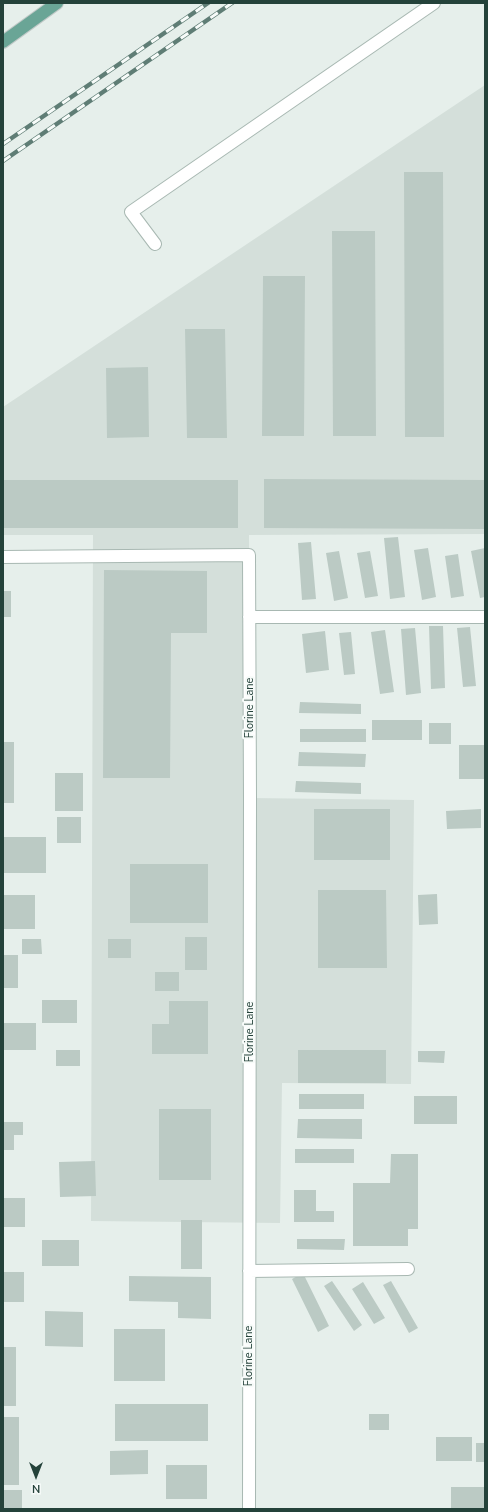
<!DOCTYPE html>
<html>
<head>
<meta charset="utf-8">
<style>
  body { margin:0 }
  #map { position:relative; width:488px; height:1512px; overflow:hidden; background:#e6efeb; font-family:"Nunito Sans",sans-serif }
  canvas { display:block }
  .frame { position:absolute; inset:0; border:4px solid #24423a; pointer-events:none }
  .north { position:absolute; left:16px; top:1456px; width:40px; height:40px; -webkit-text-stroke:3px #f7fbf9; paint-order:stroke; rotate:180deg; font-size:11px; font-weight:700; line-height:16px; text-align:center; color:#24423a }
  .north::after { content:''; display:block; margin:auto; width:14px; height:18px; background:#24423a; clip-path:polygon(50% 0,100% 100%,50% 72%,0 100%) }
</style>
</head>
<body>
<div id="map">
<canvas width="488" height="1512"></canvas>
<div class="frame"></div>
<div class="north">N</div>
</div>
<script>
const ctx = document.querySelector('canvas').getContext('2d');
ctx.lineJoin = 'round';
function fill(path, color) {
  ctx.fillStyle = color;
  ctx.fill(path, 'evenodd');
}
function toPath(rows) {
  const path = new Path2D();
  for (const r of rows) {
    path.moveTo(r[0], r[1]);
    for (let i = 2; i < r.length; i += 2) path.lineTo(r[i], r[i + 1]);
  }
  return path;
}
function strokePath(path, color, width, dash) {
  ctx.strokeStyle = color;
  ctx.lineWidth = width;
  ctx.lineCap = dash ? 'butt' : 'round';
  ctx.setLineDash(dash || []);
  ctx.stroke(path);
}
function label(font, color, halo, rows, align = 'center') {
  ctx.font = font + ' "Nunito Sans",sans-serif';
  ctx.lineWidth = 4;
  ctx.setLineDash([]);
  ctx.textBaseline = 'middle';
  ctx.strokeStyle = halo;
  ctx.fillStyle = color;
  for (const [text, x, y, turn = 0] of rows) {
    ctx.save();
    ctx.translate(x, y);
    ctx.rotate((+turn || 0) * Math.PI / 180);
    ctx.textAlign = isNaN(turn) ? turn : align;
    if (halo) ctx.strokeText(text, 0, 0);
    ctx.fillText(text, 0, 0);
    ctx.restore();
  }
}
fill(toPath([
  [485,85,485,534,249,535,250,798,414,800,411,1084,282,1083,280,1223,91,1221,93,535,3,535,3,407]
]), '#d4dfda');
fill(toPath([
  [404,172,443,172,444,437,405,437],
  [332,231,375,231,376,436,333,436],
  [263,276,305,276,304,436,262,436],
  [185,329,225,329,227,438,187,438],
  [148,367,149,437,107,438,106,368],
  [264,479,485,480,485,529,264,528],
  [3,480,238,480,238,528,3,528],
  [398,537,405,597,390,599,384,538],
  [311,542,316,599,302,600,298,543],
  [428,548,436,597,422,600,414,550],
  [485,548,485,597,480,598,471,551],
  [339,551,348,598,334,601,326,553],
  [370,551,378,596,365,598,357,553],
  [458,554,464,596,451,598,445,556],
  [104,570,207,571,207,633,171,633,170,778,103,778],
  [3,591,11,591,11,617,3,617],
  [429,626,443,626,445,688,431,689],
  [470,627,476,686,463,687,457,628],
  [415,628,421,693,406,695,401,629],
  [385,630,394,692,380,694,371,632],
  [325,631,329,670,306,673,302,634],
  [351,632,355,674,344,675,339,633],
  [300,702,361,704,361,714,299,713],
  [372,720,422,720,422,740,372,740],
  [429,723,451,723,451,744,429,744],
  [300,729,366,729,366,742,300,742],
  [3,742,14,742,14,803,3,803],
  [459,745,485,745,485,779,459,779],
  [299,752,366,754,365,767,298,766],
  [55,773,83,773,83,811,55,811],
  [296,781,361,783,361,794,295,792],
  [314,809,390,809,390,860,314,860],
  [481,809,481,828,447,829,446,811],
  [57,817,81,817,81,843,57,843],
  [3,837,46,837,46,873,3,873],
  [130,864,208,864,208,923,130,923],
  [318,890,386,890,387,968,318,968],
  [437,894,438,924,419,925,418,895],
  [3,895,35,895,35,929,3,929],
  [185,937,207,937,207,970,185,970],
  [22,939,41,939,42,954,22,954],
  [108,939,131,939,131,958,108,958],
  [3,955,18,955,18,988,3,988],
  [155,972,179,972,179,991,155,991],
  [42,1000,77,1000,77,1023,42,1023],
  [169,1001,208,1001,208,1054,152,1054,152,1024,169,1024],
  [3,1023,36,1023,36,1050,3,1050],
  [56,1050,80,1050,80,1066,56,1066],
  [298,1050,386,1050,386,1083,298,1083],
  [418,1051,445,1051,444,1063,418,1062],
  [299,1094,364,1094,364,1109,299,1109],
  [414,1096,457,1096,457,1124,414,1124],
  [159,1109,211,1109,211,1180,159,1180],
  [298,1119,362,1119,362,1139,297,1138],
  [3,1122,23,1122,23,1135,14,1135,14,1150,3,1150],
  [295,1149,354,1149,354,1163,295,1163],
  [391,1154,418,1154,418,1229,408,1229,408,1246,353,1246,353,1183,390,1183],
  [95,1161,96,1196,60,1197,59,1162],
  [294,1190,316,1190,316,1211,334,1211,334,1222,294,1222],
  [3,1198,25,1198,25,1227,3,1227],
  [181,1220,202,1220,202,1269,181,1269],
  [297,1239,345,1239,344,1250,297,1249],
  [42,1240,79,1240,79,1266,42,1266],
  [3,1272,24,1272,24,1302,3,1302],
  [303,1273,329,1326,318,1332,292,1279],
  [129,1276,211,1277,211,1319,178,1318,178,1302,129,1301],
  [332,1281,362,1325,354,1331,324,1286],
  [391,1281,418,1328,409,1333,383,1285],
  [363,1282,385,1318,374,1324,352,1289],
  [45,1311,83,1312,83,1347,45,1346],
  [114,1329,165,1329,165,1381,114,1381],
  [3,1347,16,1347,16,1406,3,1406],
  [115,1404,208,1404,208,1441,115,1441],
  [369,1414,389,1414,389,1430,369,1430],
  [3,1417,19,1417,19,1485,3,1485],
  [436,1437,472,1437,472,1461,436,1461],
  [476,1443,485,1443,485,1462,476,1462],
  [148,1450,148,1474,110,1475,110,1451],
  [166,1465,207,1465,207,1499,166,1499],
  [451,1487,485,1487,485,1509,451,1509],
  [3,1490,22,1490,22,1509,3,1509]
]), '#bbcac4');
const minor = toPath([
  [155,244,131,212,434,3],
  [3,557,249,555,250,798,249,1509],
  [249,617,485,617],
  [249,1271,408,1269]
]);
const major = toPath([
  [3,42,57,3]
]);
strokePath(minor, '#a8b8b2', 14);
strokePath(major, '#c2cac8', 14);
strokePath(minor, '#fff', 12);
strokePath(major, '#6aa596', 12);
const rail = toPath([
  [3,144,208,3],
  [3,161,232,3]
]);
strokePath(rail, '#5f7d75', 4.5);
strokePath(rail, '#f7fbf9', 3, [9]);
label('11px', '#24423a', '#f7fbf9', [
  ["Florine Lane",250,708,-90],
  ["Florine Lane",250,1032,-90],
  ["Florine Lane",249,1356,-90]
]);
</script>
</body>
</html>
